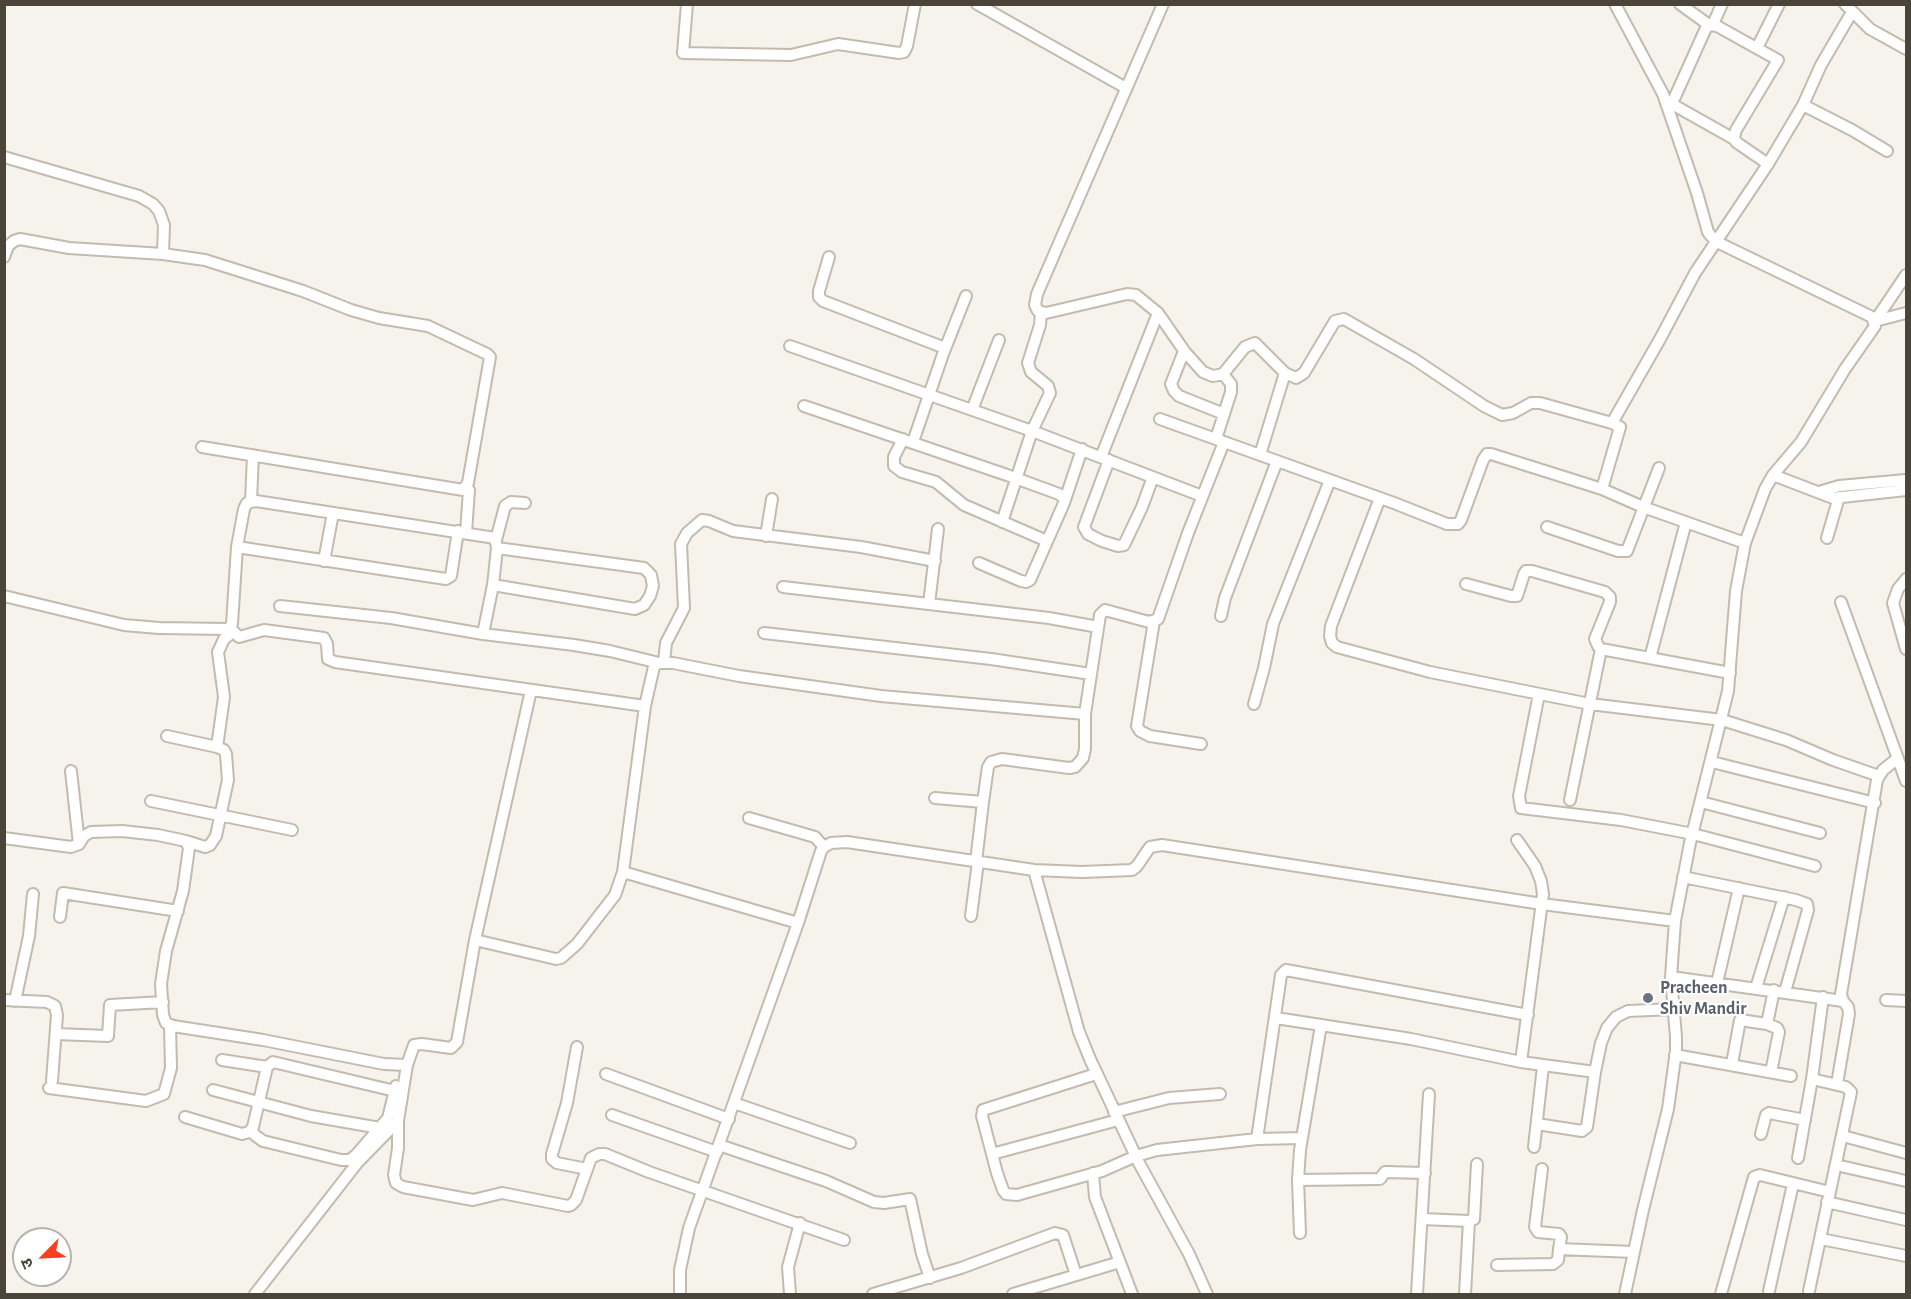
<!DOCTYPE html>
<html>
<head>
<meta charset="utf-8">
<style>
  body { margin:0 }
  #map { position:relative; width:1911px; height:1299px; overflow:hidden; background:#f6f3ec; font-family:"Alegreya Sans","Noto Sans Devanagari",sans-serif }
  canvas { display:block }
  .frame { position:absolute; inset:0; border:6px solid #4b4439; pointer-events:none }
  .north { position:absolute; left:12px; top:1227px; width:60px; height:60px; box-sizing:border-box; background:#fff; border:2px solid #b7b4b0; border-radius:50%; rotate:246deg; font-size:16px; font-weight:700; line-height:24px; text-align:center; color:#4b4439 }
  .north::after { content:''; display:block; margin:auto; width:21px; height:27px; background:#fc3f1d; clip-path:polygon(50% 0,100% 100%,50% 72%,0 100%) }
</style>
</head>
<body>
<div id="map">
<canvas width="1911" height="1299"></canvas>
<div class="frame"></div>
<div class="north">उ</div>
</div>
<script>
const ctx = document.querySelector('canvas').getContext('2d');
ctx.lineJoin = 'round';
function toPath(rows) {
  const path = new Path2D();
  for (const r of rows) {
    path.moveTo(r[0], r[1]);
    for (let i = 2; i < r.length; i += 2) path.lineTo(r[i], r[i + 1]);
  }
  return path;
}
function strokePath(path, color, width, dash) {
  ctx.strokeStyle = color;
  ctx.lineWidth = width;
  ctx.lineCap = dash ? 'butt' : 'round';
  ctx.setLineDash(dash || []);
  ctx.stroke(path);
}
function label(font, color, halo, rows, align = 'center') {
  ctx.font = font + ' "Alegreya Sans",sans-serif';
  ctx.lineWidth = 4.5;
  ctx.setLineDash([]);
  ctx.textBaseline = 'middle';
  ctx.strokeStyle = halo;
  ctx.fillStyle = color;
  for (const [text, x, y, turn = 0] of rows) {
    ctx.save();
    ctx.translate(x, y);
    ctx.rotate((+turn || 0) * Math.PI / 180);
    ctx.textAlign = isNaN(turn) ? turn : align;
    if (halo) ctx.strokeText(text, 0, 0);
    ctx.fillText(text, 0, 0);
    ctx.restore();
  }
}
const minor = toPath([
  [687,4,683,53,791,55,838,44,899,53,904,52,907,46,915,4],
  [977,4,1126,88],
  [1163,4,1037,294,1035,305,1038,311,1046,313,1127,294,1136,295,1158,313,1185,352,1203,372,1213,376,1223,374,1245,347,1255,343,1285,373,1296,378,1304,373,1335,321,1344,319,1414,359,1484,406,1502,415,1513,413,1531,403,1540,403,1612,423,1620,427,1602,489],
  [1615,4,1663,94,1697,193,1708,232,1711,236,1721,244,1872,317,1875,326,1845,369,1801,442,1773,475,1765,489,1745,543,1736,591,1728,691,1690,843,1675,921,1671,977,1676,1037,1676,1051,1668,1109,1643,1210,1625,1294],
  [1680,4,1709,25],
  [1845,4,1870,29,1906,49],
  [1713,24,1722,4],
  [1757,48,1779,4],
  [1672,104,1734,139],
  [1803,105,1852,130,1887,151],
  [1669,110,1706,28,1709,25,1717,26,1778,60,1736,130,1734,137,1736,142,1768,164],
  [4,157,139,196,153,204,159,211,164,225,163,254],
  [4,257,8,246,14,241,20,239,69,248,163,254,205,260,303,291,351,310,379,318,428,326,487,354,490,357,468,483,463,490,202,447],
  [829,257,819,291,819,297,823,301,945,348],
  [1875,321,1906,275],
  [1875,321,1906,313],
  [790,346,1032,431,1202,496],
  [1184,351,1171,384,1174,391,1179,396,1224,414],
  [804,406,1007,475,1059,494,1064,498],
  [972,410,999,340],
  [1160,419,1394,503,1447,524,1458,524,1461,520,1483,460,1487,454,1491,454,1602,489,1643,507,1745,543],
  [1612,423,1660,339,1695,273,1768,164,1803,105,1821,65,1852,12],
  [903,439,894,457,894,466,902,472,936,482,964,505,1047,541],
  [1216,439,1231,392,1231,384,1223,374],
  [913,442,943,354,966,296],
  [1260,455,1285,373],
  [1101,457,1158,313],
  [1109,460,1084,527,1088,534,1102,541,1118,546,1124,545,1142,507,1153,477],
  [1773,475,1833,498,1906,490],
  [1819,492,1839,486,1906,480],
  [1380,498,1331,626,1330,636,1332,643,1337,647,1430,672,1590,704,1722,720,1786,740,1833,760,1879,776],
  [251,501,253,455],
  [1002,522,1032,431,1050,393,1048,386,1031,372,1028,363,1040,325,1041,313],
  [1547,527,1618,551,1627,551,1659,468],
  [466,533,469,490],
  [766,536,772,499],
  [1827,538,1839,497],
  [496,540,505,506,511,502,525,503],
  [237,547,446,579,451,576,458,531],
  [324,561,333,513],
  [979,563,1021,581,1026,582,1030,580,1064,503,1082,449],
  [1906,579,1898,589,1893,603,1906,649],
  [1466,584,1511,596,1517,596,1524,574,1526,571,1532,571,1605,592,1610,597,1610,602,1595,639,1598,646,1601,649,1730,673],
  [493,585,635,609,644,605,650,596,653,586,651,575,644,568,497,548],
  [783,587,1049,618,1098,627],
  [4,596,124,625,159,628,228,629,232,624,237,547,244,509,247,503,256,501,495,538,497,548,493,585,483,634],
  [1841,602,1906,781],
  [929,604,938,529],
  [280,606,391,618,483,634,574,645,610,651,659,663],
  [1221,616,1225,598,1277,461],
  [1154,621,1137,726,1140,731,1150,736,1201,744],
  [230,628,239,637,264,630,324,638,327,644,328,659,335,662,645,706],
  [764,633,991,659,1091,674],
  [1650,658,1686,522],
  [664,662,666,643,684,608,681,544,687,533,702,520,709,521,733,531,861,547,935,561],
  [1539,694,1519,796,1521,808,1621,820,1693,834,1815,866],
  [1254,704,1264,668,1273,624,1330,480],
  [167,736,217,747,224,750,226,754,228,780,216,836,210,845,205,847,186,841],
  [217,747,224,697,218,652,224,639,233,632],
  [1712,762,1875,803],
  [71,771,79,844],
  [935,798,983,802],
  [1570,800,1601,649],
  [151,801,292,830],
  [1701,802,1820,833],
  [749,818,815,837,824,847],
  [4,838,71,847,79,844,84,836,91,832,122,831,158,835,186,841,189,848,183,891,166,951,161,984,163,1015,166,1023,173,1026,263,1040,384,1064,407,1065],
  [1517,840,1535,866,1541,881,1543,894,1521,1062],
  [976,862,983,802,988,767,991,762,1002,759,1069,768,1075,767,1083,758,1085,749,1085,714,1100,615,1105,610,1149,622,1158,619,1188,533,1224,442],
  [1034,870,1079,1032,1090,1059,1139,1163,1189,1254,1207,1294],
  [623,872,798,923],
  [1683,877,1796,900,1807,904,1808,910,1785,992],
  [971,916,978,862],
  [60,917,63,893,178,911],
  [475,940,556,959,561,958,577,944,615,895,623,872,645,706,653,671,654,666,659,663,673,663,739,676,881,696,1085,714],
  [1671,977,1843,1001],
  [1717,983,1739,888],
  [1756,988,1784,897],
  [4,1000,47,1002,55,1006,57,1015,52,1081],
  [1886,1000,1906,1001],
  [15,1001,29,936,33,894],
  [1276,1018,1411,1039,1521,1062,1595,1072,1601,1043,1607,1028,1616,1017,1628,1011,1674,1009],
  [1767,1024,1774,990],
  [56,1034,108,1036,110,1005,163,1002],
  [577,1047,567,1103,552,1154,552,1159,557,1163,587,1169],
  [1675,1055,1791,1076],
  [222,1060,267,1067],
  [1732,1064,1740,1020,1767,1024,1777,1028,1779,1032,1771,1072],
  [606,1074,729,1119],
  [1096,1074,983,1110,982,1116,997,1173,1003,1190,1006,1194,1017,1195,1102,1171,1136,1156,1157,1150,1257,1139,1302,1138],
  [1837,1084,1849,1014,1848,1007,1843,1001,1841,994,1877,780,1883,770,1898,758],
  [49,1088,146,1101,164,1094,171,1068,170,1026],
  [213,1090,311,1116,380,1128],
  [734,1103,850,1143],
  [1114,1112,1169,1098,1220,1094],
  [612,1115,717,1152],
  [185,1117,242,1134,249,1132,253,1127,267,1067,273,1062,395,1091],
  [398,1121,398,1148,394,1175,396,1183,403,1187,473,1200,502,1193,568,1206,571,1205,576,1200,591,1158,599,1154,605,1154,649,1172,844,1240],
  [1537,1124,1582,1131,1587,1127,1595,1072],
  [251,1131,256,1136,263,1141,341,1160,350,1160,356,1155,388,1118,396,1086],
  [1761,1134,1766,1115,1769,1113,1805,1120],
  [1843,1136,1906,1153],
  [1257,1139,1281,975,1286,970,1528,1015],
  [719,1145,826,1181,874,1202,884,1203,910,1199,922,1254,930,1278],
  [1534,1147,1543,1066],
  [992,1154,1118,1120],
  [1798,1158,1812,1079,1823,997],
  [1836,1165,1906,1181],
  [1542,1169,1535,1227,1538,1232,1559,1234,1561,1237,1559,1249],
  [1093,1173,1095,1197,1132,1294],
  [1298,1180,1380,1179,1385,1172,1425,1173],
  [1827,1202,1906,1220],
  [1422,1219,1469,1221,1474,1219,1477,1164],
  [1300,1233,1298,1180,1300,1150,1321,1025],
  [1821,1239,1906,1256],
  [1497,1265,1553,1264,1558,1260,1559,1249,1634,1252],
  [1769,1291,1793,1184],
  [1809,1291,1850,1097,1851,1092,1846,1087,1812,1079],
  [255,1294,358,1162,398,1121,407,1065,414,1045,422,1044,451,1048,457,1042,475,940,531,690],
  [680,1294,680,1270,689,1228,798,923,821,851,824,847,831,843,847,842,1034,870,1082,872,1132,870,1137,866,1150,847,1162,845,1542,904,1675,921],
  [790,1294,788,1267,800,1223],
  [873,1294,961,1268,1055,1233,1063,1235,1076,1275],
  [1013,1294,1120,1262],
  [1417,1294,1429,1094],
  [1465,1294,1469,1221],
  [1721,1294,1754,1177,1760,1175,1830,1192]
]);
strokePath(minor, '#c2bbae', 14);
strokePath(minor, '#fff', 10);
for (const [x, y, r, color] of [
  [1648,998,6,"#6b7280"]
]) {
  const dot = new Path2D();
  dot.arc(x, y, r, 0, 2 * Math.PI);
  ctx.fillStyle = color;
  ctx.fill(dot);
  strokePath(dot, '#fff', 2);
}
label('bold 18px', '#5b616d', '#fff', [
  ["Pracheen",1660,988],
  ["Shiv Mandir",1660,1009]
], 'left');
</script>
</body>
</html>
